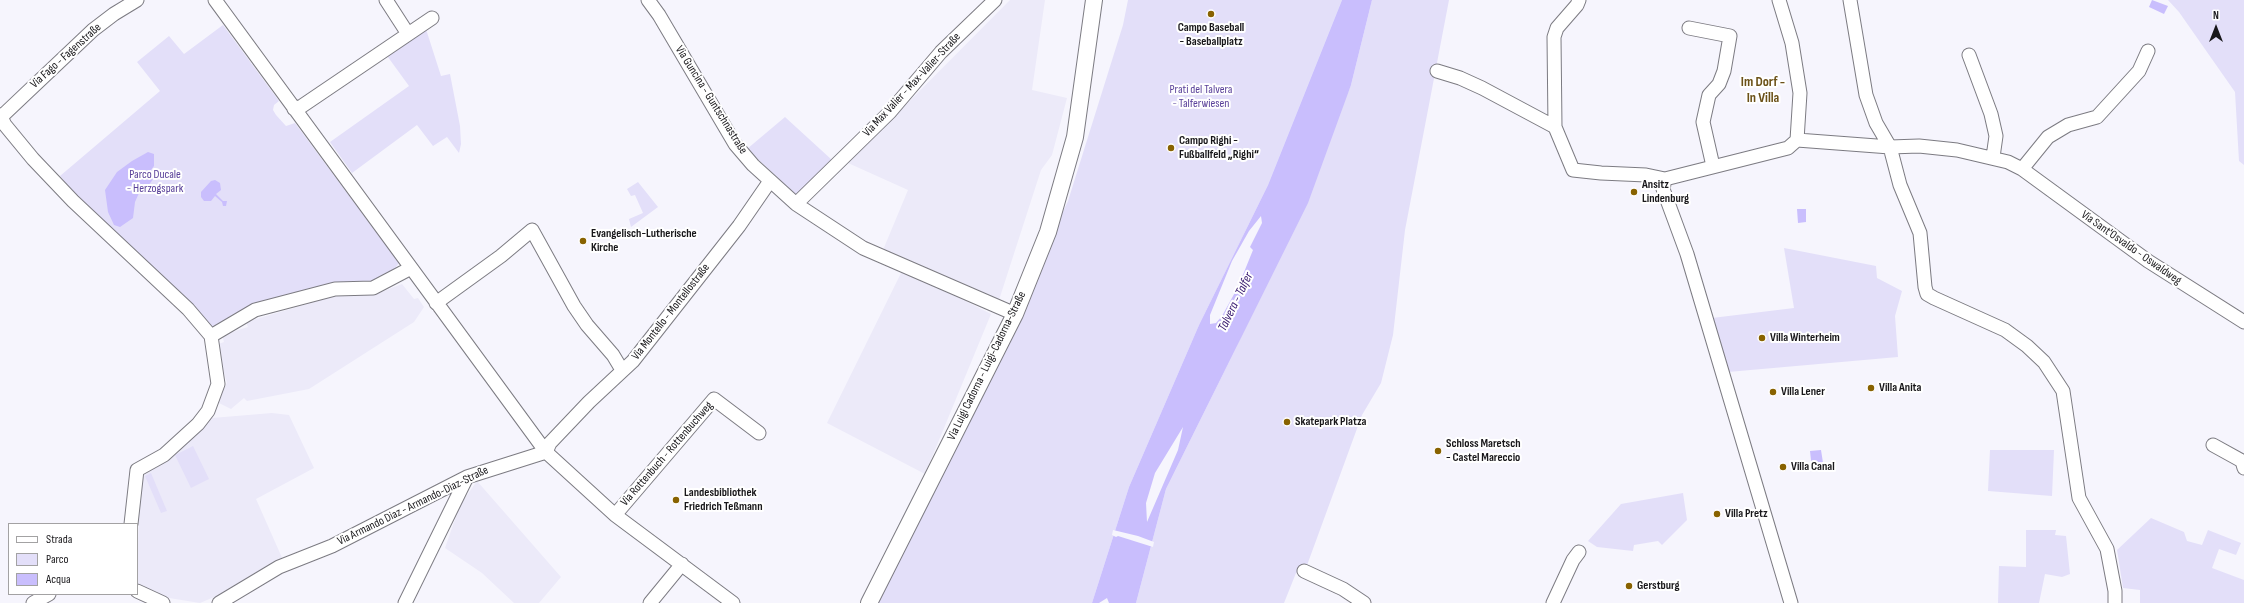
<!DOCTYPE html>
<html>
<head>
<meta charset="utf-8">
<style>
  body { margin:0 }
  #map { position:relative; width:2244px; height:603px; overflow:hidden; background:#f6f5fd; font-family:"Sofia Sans Condensed",sans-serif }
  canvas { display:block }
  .legend { position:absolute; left:8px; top:523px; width:130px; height:72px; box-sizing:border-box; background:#fff; border:1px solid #a3a2a3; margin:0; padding:5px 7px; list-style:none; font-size:12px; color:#18171a }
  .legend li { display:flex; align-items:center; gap:8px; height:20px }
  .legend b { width:20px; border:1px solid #a3a2a3 }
  .north { position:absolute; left:2196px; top:8px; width:40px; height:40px; -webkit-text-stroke:3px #fff; paint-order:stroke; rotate:0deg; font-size:11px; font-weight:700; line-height:16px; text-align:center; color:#18171a }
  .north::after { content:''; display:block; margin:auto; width:14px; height:18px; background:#18171a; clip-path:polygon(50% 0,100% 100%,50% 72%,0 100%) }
</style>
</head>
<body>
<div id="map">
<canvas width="2244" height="603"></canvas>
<ul class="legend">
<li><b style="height:5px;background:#fff"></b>Strada</li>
<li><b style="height:11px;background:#e3dff9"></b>Parco</li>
<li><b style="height:11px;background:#c9befd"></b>Acqua</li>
</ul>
<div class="north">N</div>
</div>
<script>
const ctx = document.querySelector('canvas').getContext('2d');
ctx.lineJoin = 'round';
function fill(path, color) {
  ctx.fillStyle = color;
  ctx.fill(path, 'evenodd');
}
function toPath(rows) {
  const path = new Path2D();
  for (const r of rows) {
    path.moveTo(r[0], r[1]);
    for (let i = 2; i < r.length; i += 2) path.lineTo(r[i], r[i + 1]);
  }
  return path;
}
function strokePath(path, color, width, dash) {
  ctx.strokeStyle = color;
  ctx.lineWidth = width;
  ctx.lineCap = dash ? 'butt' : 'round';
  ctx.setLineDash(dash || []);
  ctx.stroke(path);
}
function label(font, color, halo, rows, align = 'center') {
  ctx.font = font + ' "Sofia Sans Condensed",sans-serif';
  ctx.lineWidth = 4;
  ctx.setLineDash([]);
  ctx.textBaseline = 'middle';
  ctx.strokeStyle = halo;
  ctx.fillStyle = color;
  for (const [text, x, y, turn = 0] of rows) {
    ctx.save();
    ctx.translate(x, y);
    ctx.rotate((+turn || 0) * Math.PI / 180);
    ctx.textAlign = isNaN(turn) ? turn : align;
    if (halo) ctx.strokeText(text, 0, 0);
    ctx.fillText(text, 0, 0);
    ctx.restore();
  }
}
fill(toPath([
  [1010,0,1045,0,1032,90,1067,98,1052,155,1041,170,999,300,883,250,908,190,848,163],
  [903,269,991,314,925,474,827,423],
  [402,284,414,299,418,298,424,307,414,322,309,389,247,401,244,398,231,409,217,402,227,383,216,345,224,342,222,335,248,327,246,322,338,295,373,295],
  [272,413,289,415,314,468,256,499,283,560,235,588,200,603,163,597,137,583,140,472,212,418],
  [477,481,561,577,539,603,514,603,482,573,445,548,460,505]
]), '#eceaf9');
fill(toPath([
  [1128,0,1342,0,1268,185,1199,325,1129,487,1092,603,878,603,1068,201,1123,25],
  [1372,0,1449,0,1405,230,1393,335,1381,383,1362,415,1306,568,1296,573,1284,603,1136,603,1166,489,1236,348,1351,85],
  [2168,0,2244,0,2244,165,2239,161,2235,92,2179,12],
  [223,25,279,101,274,105,273,110,276,115,286,126,295,123,399,263,393,271,370,283,325,285,258,303,212,330,85,206,60,176,160,91,137,62,169,36,184,54],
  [425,26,441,76,450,74,460,126,461,144,459,153,447,137,433,146,417,125,352,173,330,142,409,86,385,53],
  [785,117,832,160,794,199,776,179,777,177,747,149],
  [638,182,658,207,631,227,629,219,643,213,635,195,631,196,627,189],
  [1784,248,1876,266,1877,278,1902,291,1895,316,1898,357,1728,372,1712,318,1794,308],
  [193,446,209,479,191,488,175,455],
  [1990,450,2054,450,2052,496,1988,491],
  [151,473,167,511,161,513,145,476],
  [1683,493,1687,520,1662,545,1658,541,1634,545,1633,551,1597,547,1588,541,1621,504],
  [2151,518,2184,532,2187,541,2202,545,2208,530,2241,543,2236,555,2219,549,2212,568,2244,580,2244,603,2140,603,2140,590,2123,588,2117,550],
  [2026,530,2056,530,2055,535,2066,536,2070,574,2062,577,2045,574,2039,603,1998,603,1999,566,2026,567]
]), '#e3dff9');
fill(toPath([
  [1342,0,1372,0,1351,85,1308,203,1166,489,1136,603,1109,603,1107,598,1099,603,1092,603,1129,487,1199,325,1268,185],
  [1261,216,1262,223,1250,247,1253,250,1238,287,1222,316,1216,323,1210,324,1210,315,1232,261,1249,231],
  [1183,427,1178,450,1147,522,1146,503,1155,473],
  [2152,0,2168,6,2164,14,2149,7],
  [148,152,154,154,154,166,151,170,154,178,148,186,139,193,135,202,133,218,120,227,114,225,108,212,105,190,117,172,132,161],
  [215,180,220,183,221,190,216,194,223,201,227,201,226,206,223,206,222,202,215,196,211,201,204,201,201,197,201,192,211,181],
  [1797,209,1806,209,1806,222,1798,223],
  [1821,450,1824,469,1812,470,1810,451]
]), '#c9befd');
fill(toPath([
  [1113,530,1138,536,1154,542,1153,547,1118,536,1116,537,1112,535]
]), '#f6f5fd');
const minor = toPath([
  [215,0,546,452,615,515,733,603],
  [386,0,408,34],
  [648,0,659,15,735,144,753,165,796,204,863,248,1015,314],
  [1779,0,1792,43,1800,93,1797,140],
  [1850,0,1866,95,1876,123,1890,147,1900,185,1920,233,1925,287,1927,294,1934,298,2005,330,2027,346,2044,362,2063,391,2079,498,2107,549,2115,591,2115,603],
  [1689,28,1730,36,1724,71,1719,84,1709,95,1703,122,1713,166],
  [1969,55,1991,114,1996,136,1993,157],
  [1437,71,1460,78,1482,88,1555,127,1573,170,1601,173,1646,175,1665,179],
  [294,109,302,106,432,18],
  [0,115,5,125,33,159,73,201,188,309,211,336],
  [0,118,93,30,114,14,137,0],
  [1555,127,1554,37,1557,28,1577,5,1579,0],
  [1797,140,1890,147,1919,146,1957,150,2008,162,2022,169,2148,261,2244,322],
  [2022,169,2048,137,2068,125,2097,117,2139,71,2148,51],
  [796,204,890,112,941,52,995,0],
  [436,303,501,256,532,230,574,306,587,325,613,355,622,370],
  [211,336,255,310,335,289,373,288,411,268],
  [2213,445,2242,461,2244,468],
  [546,452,550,443,589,402,633,361,739,226,770,181],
  [615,515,714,399,759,433],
  [131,524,137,470,164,455,198,424,208,411,218,384,211,336],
  [1304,571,1343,589,1364,603],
  [137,591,163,603],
  [33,603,49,594],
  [219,603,279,567,332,546,467,477,546,452],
  [405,603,467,477],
  [650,603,682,564],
  [1553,603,1573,560,1579,552],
  [1791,603,1687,254,1663,189,1665,179,1788,148,1797,140]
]);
const major = toPath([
  [869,603,1015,314,1048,232,1075,137,1094,0]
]);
strokePath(minor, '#7c7b82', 15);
strokePath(major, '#7c7b82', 18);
strokePath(minor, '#fff', 13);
strokePath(major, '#fff', 16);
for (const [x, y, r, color] of [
  [1211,14,4,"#886200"],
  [1171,148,4,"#886200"],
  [1634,192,4,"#886200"],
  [583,241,4,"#886200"],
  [1762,338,4,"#886200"],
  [1871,388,4,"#886200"],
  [1773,392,4,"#886200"],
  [1287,422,4,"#886200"],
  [1438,451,4,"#886200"],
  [1783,467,4,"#886200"],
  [676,500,4,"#886200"],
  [1717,514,4,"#886200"],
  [1629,586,4,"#886200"]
]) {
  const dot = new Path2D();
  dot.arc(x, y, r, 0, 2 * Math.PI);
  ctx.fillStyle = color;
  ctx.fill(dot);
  strokePath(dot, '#fff', 1.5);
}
label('bold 12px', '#18171a', '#fff', [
  ["Campo Baseball",1211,28,"center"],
  ["- Baseballplatz",1211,42,"center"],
  ["Campo Righi -",1179,141],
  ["Fußballfeld „Righi“",1179,155],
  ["Ansitz",1642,185],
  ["Lindenburg",1642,199],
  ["Evangelisch-Lutherische",591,234],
  ["Kirche",591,248],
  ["Villa Winterheim",1770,338],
  ["Villa Anita",1879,388],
  ["Villa Lener",1781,392],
  ["Skatepark Platza",1295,422],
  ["Schloss Maretsch",1446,444],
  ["- Castel Mareccio",1446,458],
  ["Villa Canal",1791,467],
  ["Landesbibliothek",684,493],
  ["Friedrich Teßmann",684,507],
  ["Villa Pretz",1725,514],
  ["Gerstburg",1637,586]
], 'left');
label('12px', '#18171a', '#fff', [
  ["Via Fago - Fagenstraße",66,56,-42],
  ["Via Max Valier - Max-Valier-Straße",912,85,-47],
  ["Via Guncina - Guntschnastraße",711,100,58],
  ["Via Sant'Osvaldo - Oswaldweg",2131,248,35],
  ["Via Montello - Montellostraße",671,312,-52],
  ["Via Luigi Cadorna - Luigi-Cadorna-Straße",987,366,-64],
  ["Via Rottenbuch - Rottenbuchweg",667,454,-49],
  ["Via Armando Diaz - Armando-Diaz-Straße",413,506,-26]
]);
label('12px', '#594099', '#fff', [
  ["Prati del Talvera",1201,90],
  ["- Talferwiesen",1201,104],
  ["Parco Ducale",155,175],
  ["- Herzogspark",155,189]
]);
label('italic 13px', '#36166e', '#fff', [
  ["Talvera - Talfer",1236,302,-64]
]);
label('bold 14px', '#6b5118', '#fff', [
  ["Im Dorf -",1763,82],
  ["In Villa",1763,98]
]);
</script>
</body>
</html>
